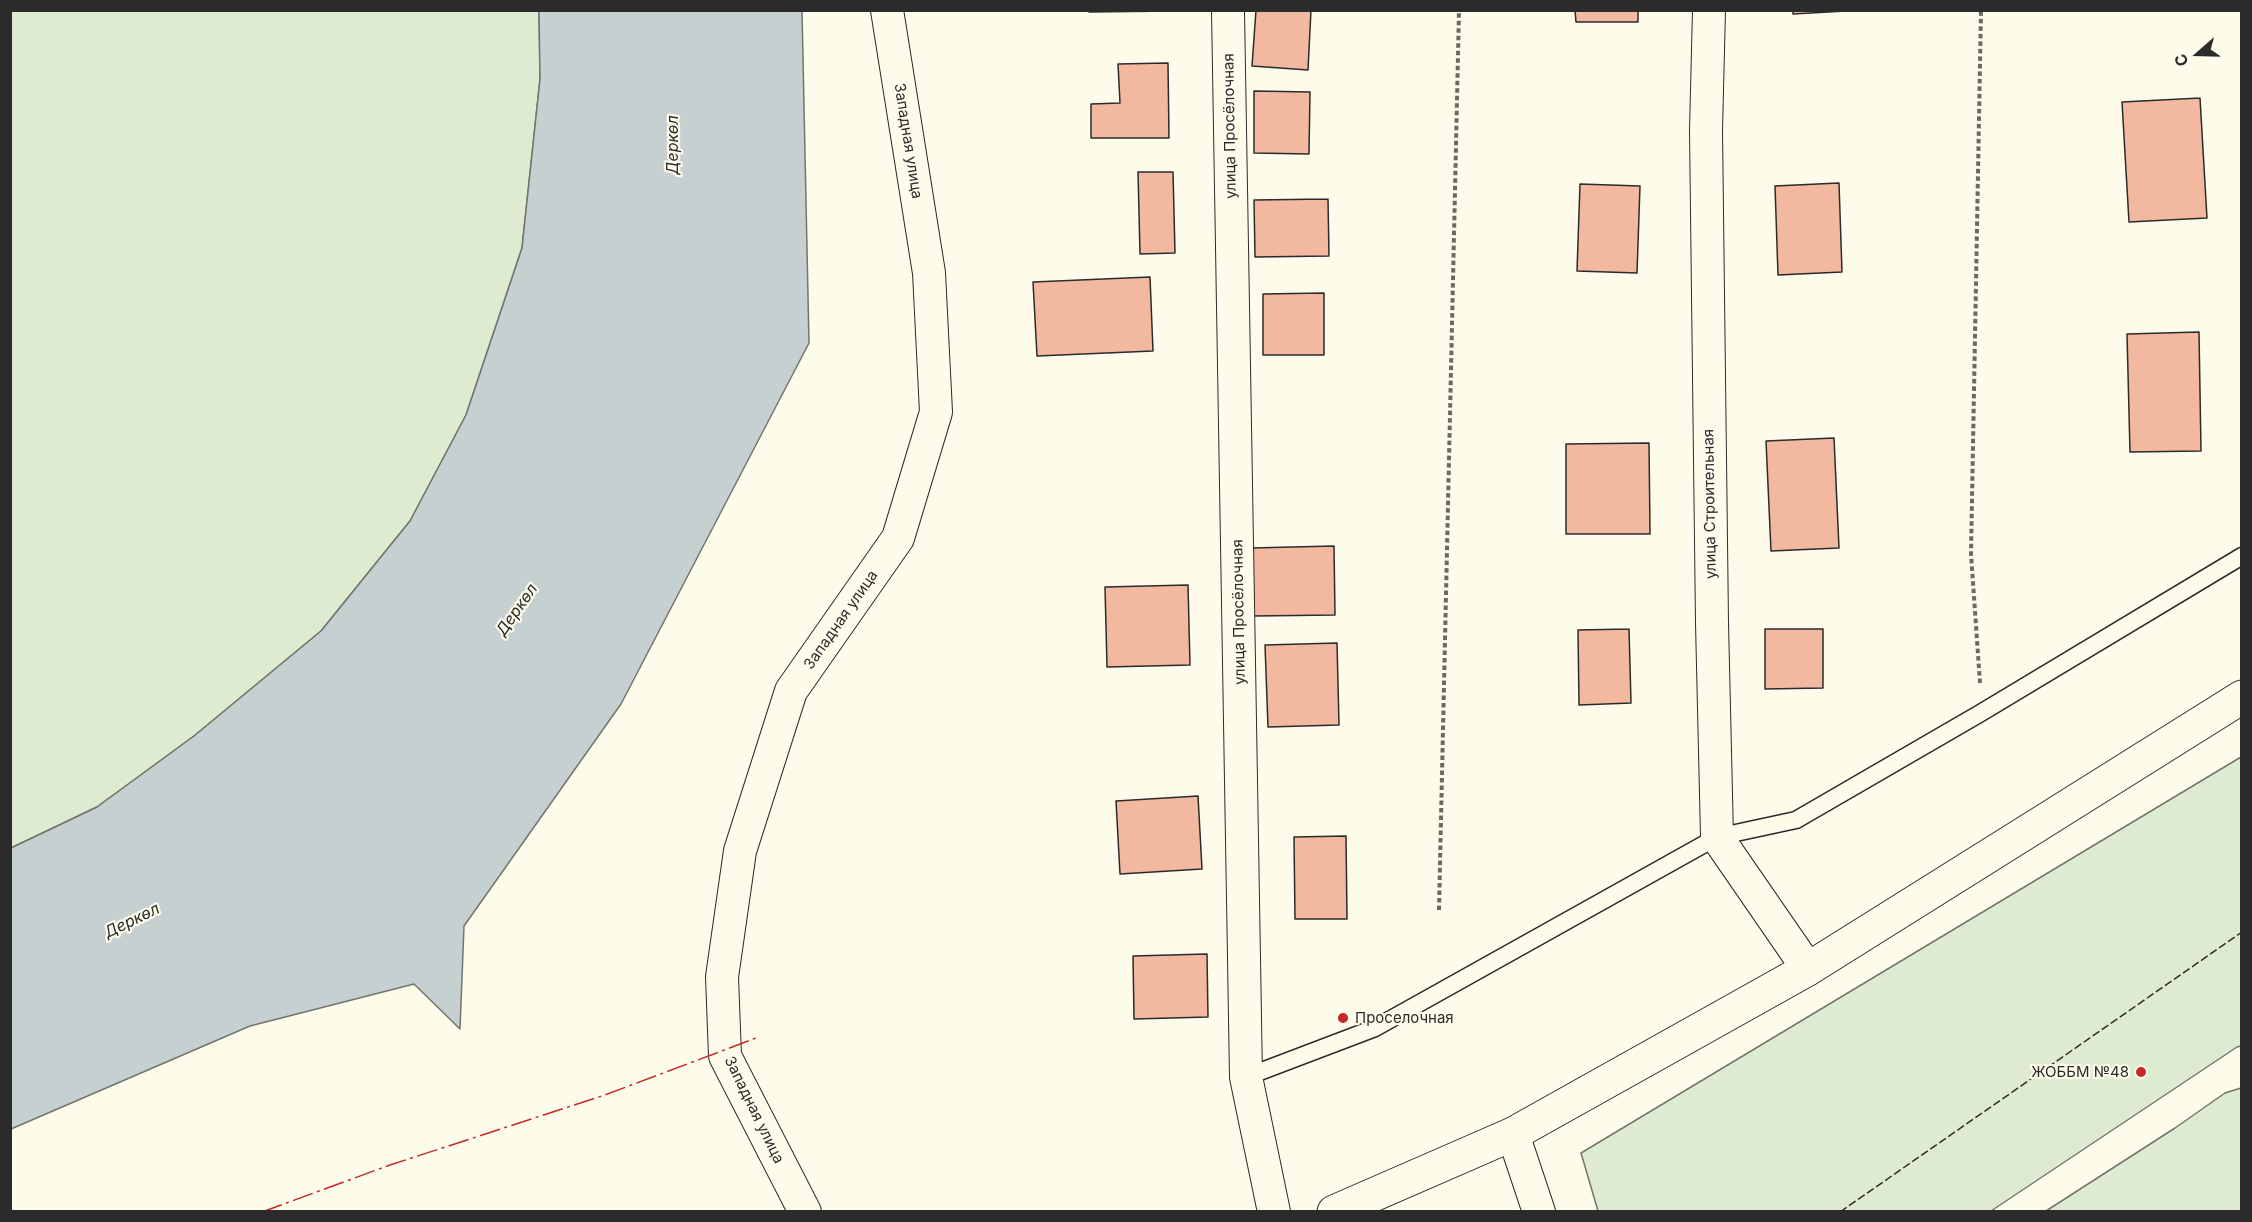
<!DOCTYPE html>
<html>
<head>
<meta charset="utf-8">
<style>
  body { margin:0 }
  #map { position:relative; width:2252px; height:1222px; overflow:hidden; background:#fdfbea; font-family:Inter,sans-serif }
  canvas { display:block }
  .frame { position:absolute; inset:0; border:12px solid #2b2b2b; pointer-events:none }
  .north { position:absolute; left:2168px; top:24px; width:60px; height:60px; -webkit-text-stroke:4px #fdfbea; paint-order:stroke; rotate:250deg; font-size:16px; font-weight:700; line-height:24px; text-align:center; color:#2b2b2b }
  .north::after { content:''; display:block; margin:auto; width:21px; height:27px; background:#2b2b2b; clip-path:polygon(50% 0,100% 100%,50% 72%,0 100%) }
</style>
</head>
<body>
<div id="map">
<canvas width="2252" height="1222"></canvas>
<div class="frame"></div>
<div class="north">С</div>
</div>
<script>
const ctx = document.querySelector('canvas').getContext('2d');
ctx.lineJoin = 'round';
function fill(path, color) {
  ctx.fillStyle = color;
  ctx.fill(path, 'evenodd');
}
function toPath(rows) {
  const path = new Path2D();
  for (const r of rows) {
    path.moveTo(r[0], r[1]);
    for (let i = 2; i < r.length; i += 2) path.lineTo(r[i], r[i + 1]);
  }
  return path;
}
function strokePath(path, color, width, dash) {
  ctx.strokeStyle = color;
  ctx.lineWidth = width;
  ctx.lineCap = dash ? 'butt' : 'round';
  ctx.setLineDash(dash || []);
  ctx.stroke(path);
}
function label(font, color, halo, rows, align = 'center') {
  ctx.font = font + ' Inter,sans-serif';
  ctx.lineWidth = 4.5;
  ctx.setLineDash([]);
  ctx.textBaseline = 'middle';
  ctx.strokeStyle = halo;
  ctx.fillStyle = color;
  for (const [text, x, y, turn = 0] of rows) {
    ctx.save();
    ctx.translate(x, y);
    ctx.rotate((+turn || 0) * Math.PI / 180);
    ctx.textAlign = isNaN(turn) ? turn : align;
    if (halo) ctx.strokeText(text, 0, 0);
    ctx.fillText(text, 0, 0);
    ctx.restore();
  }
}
const green = toPath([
  [10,11,539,11,540,79,522,248,466,415,410,521,321,631,194,736,97,807,11,848,10,11],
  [2241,757,2241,1046,2237,1047,1991,1211,1598,1211,1581,1153,2241,757],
  [2241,1088,2241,1211,2046,1211,2175,1128,2225,1093,2241,1088]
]);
fill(green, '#deebd1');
strokePath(green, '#74746e', 1.5);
const water = toPath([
  [539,11,802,11,809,343,621,704,464,926,460,1029,414,984,250,1026,11,1129,11,848,97,807,194,736,321,631,410,521,466,415,522,248,540,79,539,11]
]);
fill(water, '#c7d0d0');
strokePath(water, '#74746e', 1.5);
const building = toPath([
  [1089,10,1174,10,1174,11,1089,12,1089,10],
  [1256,10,1311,10,1308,70,1252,66,1256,10],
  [1575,10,1638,10,1638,22,1576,22,1575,10],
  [1793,10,1846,10,1846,11,1793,14,1793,10],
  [1168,63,1169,138,1091,138,1091,104,1120,103,1118,64,1168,63],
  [1254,91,1310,92,1309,154,1254,153,1254,91],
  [2200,98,2207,218,2129,222,2122,102,2200,98],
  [1138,172,1173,172,1175,253,1140,254,1138,172],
  [1839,183,1842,272,1778,275,1775,186,1839,183],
  [1580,184,1640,186,1637,273,1577,271,1580,184],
  [1328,199,1329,256,1255,257,1254,200,1328,199],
  [1150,277,1153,351,1037,356,1033,282,1150,277],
  [1324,293,1324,355,1263,355,1263,294,1324,293],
  [2199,332,2201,451,2130,452,2127,334,2199,332],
  [1834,438,1839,548,1771,551,1766,441,1834,438],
  [1649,443,1650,534,1566,534,1566,444,1649,443],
  [1334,546,1335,615,1253,616,1251,548,1334,546],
  [1188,585,1190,665,1107,667,1105,587,1188,585],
  [1629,629,1631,703,1579,705,1578,630,1629,629],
  [1765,629,1823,629,1823,688,1765,689,1765,629],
  [1337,643,1339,725,1268,727,1265,645,1337,643],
  [1198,796,1202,869,1120,874,1116,801,1198,796],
  [1346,836,1347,919,1295,919,1294,837,1346,836],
  [1207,954,1208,1017,1134,1019,1133,956,1207,954]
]);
fill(building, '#f2b8a0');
strokePath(building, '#2b2b2b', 1.5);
const service = toPath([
  [1246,1077,1375,1028,1717,837,1796,820,1979,714,2242,556]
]);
const minor = toPath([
  [1228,10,1246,1077,1274,1212],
  [1709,10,1706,130,1712,623,1717,837,1808,969],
  [1513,1134,1539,1212],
  [805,1212,725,1056,722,977,740,851,791,691,898,538,936,412,929,273,887,10]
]);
const secondary = toPath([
  [1334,1212,1513,1134,1808,969,2242,697]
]);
strokePath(service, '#2b2b2b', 19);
strokePath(minor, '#2b2b2b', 34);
strokePath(secondary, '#2b2b2b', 35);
strokePath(toPath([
  [1980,683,1971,554,1981,10],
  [1439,910,1459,10]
]), '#6a6964', 4, [4.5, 3]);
strokePath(service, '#fdfbea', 16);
strokePath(minor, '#fdfbea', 32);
strokePath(secondary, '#fdfbea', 33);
strokePath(toPath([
  [1840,1212,2242,932]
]), '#2b2b2b', 1.5, [8, 3]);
strokePath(toPath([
  [262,1212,390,1165,605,1095,756,1038]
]), '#c62828', 1.5, [21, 4.5, 3, 4.5]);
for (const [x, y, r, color] of [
  [1343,1018,6,"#c62828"],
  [2141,1072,6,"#c62828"]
]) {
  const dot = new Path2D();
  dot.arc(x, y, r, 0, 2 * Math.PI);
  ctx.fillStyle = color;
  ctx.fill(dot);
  strokePath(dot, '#fdfbea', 2);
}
label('15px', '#2b2b2b', '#fdfbea', [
  ["улица Просёлочная",1230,126,-91],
  ["Западная улица",908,141,81],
  ["улица Строительная",1710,504,-91],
  ["улица Просёлочная",1239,612,-91],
  ["Западная улица",841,620,-55],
  ["Западная улица",754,1110,64]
]);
label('15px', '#2b2b2b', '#fdfbea', [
  ["Проселочная",1355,1018],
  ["ЖОББМ №48",2129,1072,"right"]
], 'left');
label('italic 16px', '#2b2b2b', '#fdfbea', [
  ["Деркөл",673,145,-90],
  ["Деркөл",517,610,-55],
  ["Деркөл",132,921,-26]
]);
</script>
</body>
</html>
